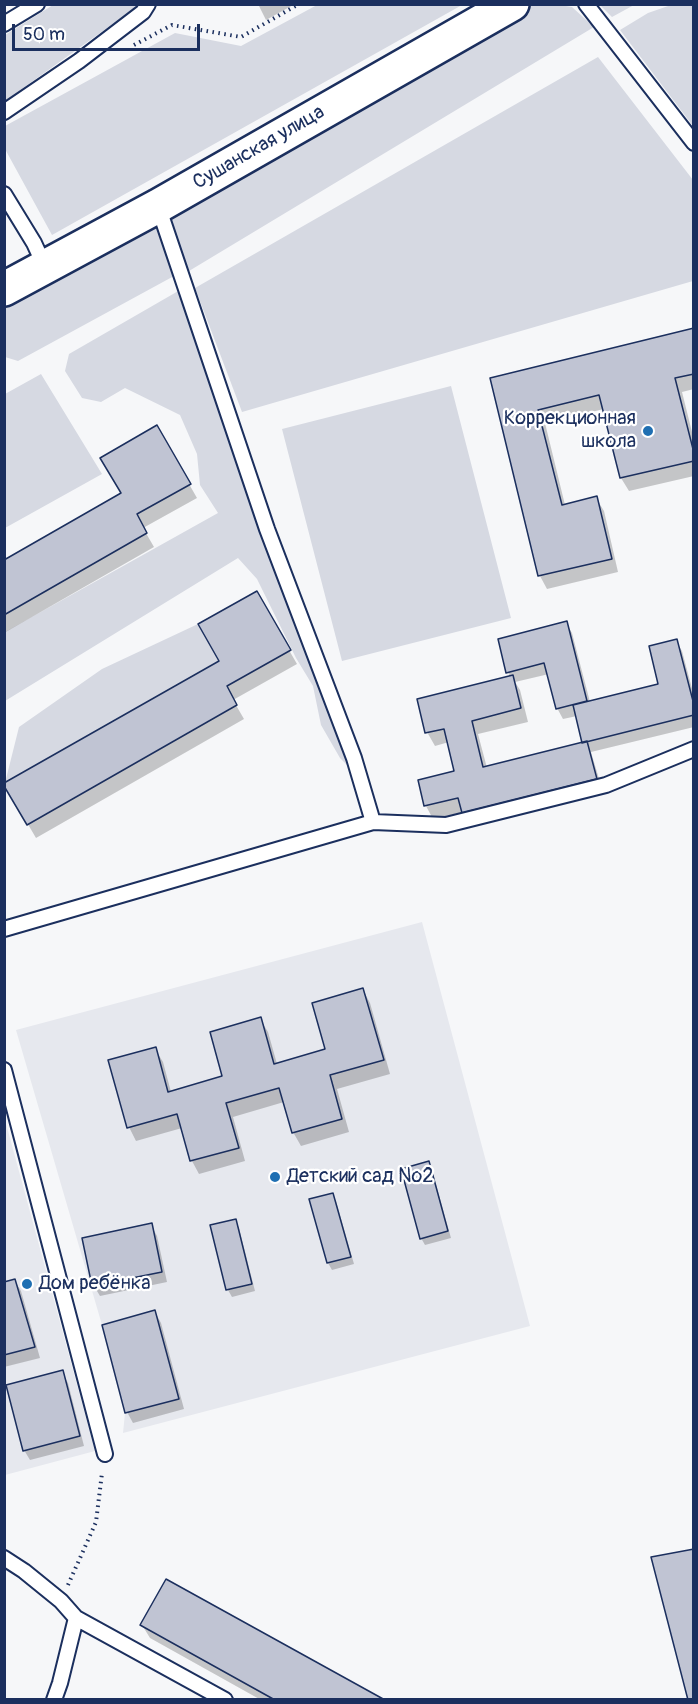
<!DOCTYPE html>
<html>
<head>
<meta charset="utf-8">
<style>
  body { margin:0 }
  #map { position:relative; width:698px; height:1704px; overflow:hidden; background:#f6f7f9; font-family:Pangolin,sans-serif }
  canvas { display:block }
  .frame { position:absolute; inset:0; border:6px solid #1b2f5e; pointer-events:none }
  .scale { position:absolute; left:12px; top:24px; width:188px; height:27px; box-sizing:border-box; border:3px solid #1b2f5e; border-top:0; padding-left:8px; font-size:18px; line-height:21px; white-space:nowrap; color:#1b2f5e; -webkit-text-stroke:4px #fff; paint-order:stroke }
</style>
</head>
<body>
<div id="map">
<canvas width="698" height="1704"></canvas>
<div class="frame"></div>
<div class="scale">50 m</div>
</div>
<script>
const ctx = document.querySelector('canvas').getContext('2d');
ctx.lineJoin = 'round';
function fill(path, color) {
  ctx.fillStyle = color;
  ctx.fill(path, 'evenodd');
}
function toPath(rows) {
  const path = new Path2D();
  for (const r of rows) {
    path.moveTo(r[0], r[1]);
    for (let i = 2; i < r.length; i += 2) path.lineTo(r[i], r[i + 1]);
  }
  return path;
}
function strokePath(path, color, width, dash) {
  ctx.strokeStyle = color;
  ctx.lineWidth = width;
  ctx.lineCap = dash ? 'butt' : 'round';
  ctx.setLineDash(dash || []);
  ctx.stroke(path);
}
function label(font, color, halo, rows, align = 'center') {
  ctx.font = font + ' Pangolin,sans-serif';
  ctx.lineWidth = 4.5;
  ctx.setLineDash([]);
  ctx.textBaseline = 'middle';
  ctx.strokeStyle = halo;
  ctx.fillStyle = color;
  for (const [text, x, y, turn = 0] of rows) {
    ctx.save();
    ctx.translate(x, y);
    ctx.rotate((+turn || 0) * Math.PI / 180);
    ctx.textAlign = isNaN(turn) ? turn : align;
    if (halo) ctx.strokeText(text, 0, 0);
    ctx.fillText(text, 0, 0);
    ctx.restore();
  }
}
fill(toPath([
  [422,922,530,1326,123,1433,125,1413,102,1325,16,1030],
  [4,1116,95,1451,5,1475,4,1475]
]), '#e6e8ee');
fill(toPath([
  [53,5,137,5,135,8,5,101,5,35],
  [317,5,462,5,52,235,5,149,5,126,175,33,241,46],
  [533,5,560,5,572,7,594,27,189,271,168,215],
  [600,5,634,5,612,17],
  [671,5,693,5,693,126,620,30,648,13],
  [598,57,693,180,693,281,242,412,195,288],
  [156,223,174,276,18,361,5,357,5,304],
  [180,290,258,527,352,770,340,758,321,725,313,686,296,658,257,579,238,558,5,701,5,632,218,513,200,485,197,454,180,415,125,388,101,402,82,398,65,371,69,354],
  [41,374,102,474,5,528,5,394],
  [451,386,511,618,342,661,282,429],
  [198,624,219,661,5,783,19,727,102,669]
]), '#d6d9e2');
fill(toPath([
  [258,4,295,4,266,20],
  [694,330,694,389,682,392,694,440,694,476,629,491,621,478,604,409,545,423,565,505,596,498,604,511,618,572,547,589,540,576,492,379],
  [157,428,197,498,143,528,154,547,4,633,4,562,123,494],
  [256,593,297,664,233,700,244,719,36,838,5,785,221,661],
  [566,623,572,633,590,702,660,685,676,641,682,651,694,696,694,727,591,752,603,792,471,825,463,812,433,819,426,806,456,772,449,742,435,746,427,732,510,677,508,672],
  [549,674,557,708,563,719,577,716,584,744,487,768,478,734,528,722,520,690,515,682],
  [363,990,370,1003,390,1074,337,1089,349,1132,301,1146,293,1132,284,1102,233,1117,245,1161,199,1174,192,1161,182,1128,136,1141,129,1127,155,1049,163,1062,171,1092,224,1077,260,1019,268,1032,277,1064,327,1050],
  [428,1163,432,1170,451,1238,425,1245,421,1238],
  [332,1194,336,1201,354,1264,332,1270,328,1263,311,1200],
  [235,1221,239,1228,255,1291,232,1297,228,1290,212,1227],
  [151,1225,157,1236,167,1282,100,1296,94,1286],
  [15,1281,21,1291,40,1358,4,1367,4,1284],
  [155,1312,161,1323,184,1409,133,1423,127,1412],
  [62,1372,68,1383,84,1446,30,1460,24,1450],
  [142,1625,381,1700,261,1700,150,1638]
]), '#0003');
const building = toPath([
  [694,328,694,374,675,378,694,453,694,461,620,478,599,395,538,410,562,505,597,496,612,559,538,576,490,378,694,328],
  [157,425,191,484,137,514,147,533,4,615,4,560,121,493,100,458,157,425],
  [257,591,291,650,227,686,237,705,27,825,4,786,4,783,219,661,198,624,257,591],
  [567,621,587,701,556,709,544,663,506,673,498,639,567,621],
  [677,639,694,705,694,715,582,743,573,705,658,684,649,646,677,639],
  [513,675,521,708,472,721,483,767,587,741,597,779,462,813,458,798,424,806,418,780,454,771,444,729,425,733,417,699,513,675],
  [363,988,384,1060,330,1075,342,1119,292,1133,279,1088,226,1103,239,1148,190,1161,177,1114,127,1128,108,1060,156,1047,168,1092,222,1076,210,1032,261,1017,274,1064,325,1049,312,1003,363,988],
  [429,1161,448,1231,420,1239,401,1169,429,1161],
  [333,1193,351,1257,327,1263,309,1199,333,1193],
  [236,1219,252,1284,226,1290,210,1225,236,1219],
  [152,1223,162,1272,92,1286,82,1238,152,1223],
  [15,1279,35,1347,4,1355,4,1282,15,1279],
  [155,1310,179,1399,125,1413,102,1325,155,1310],
  [63,1370,80,1436,23,1451,6,1385,63,1370],
  [694,1549,694,1700,688,1700,651,1557,694,1549],
  [166,1579,385,1700,275,1700,140,1625,166,1579]
]);
fill(building, '#c0c4d3');
strokePath(building, '#1b2f5e', 1.5);
const service = toPath([
  [586,4,694,143],
  [4,24,37,4],
  [4,112,79,61,143,12,148,4],
  [4,194,34,243,45,267],
  [158,206,267,529,354,758,373,822],
  [4,929,373,822,446,825,606,785,694,749],
  [4,1070,105,1454],
  [4,1558,24,1571,61,1601,76,1618,225,1700],
  [54,1700,60,1683,76,1618]
]);
const secondary = toPath([
  [4,289,158,206,512,4]
]);
strokePath(service, '#1b2f5e', 18);
strokePath(secondary, '#1b2f5e', 38);
strokePath(toPath([
  [134,45,172,25,241,37,299,4],
  [68,1585,96,1522,102,1473]
]), '#1b2f5e', 4, [1.5, 4.5]);
strokePath(service, '#fff', 14);
strokePath(secondary, '#fff', 33);
for (const [x, y, r, color] of [
  [648,431,6,"#1f6fb2"],
  [275,1177,6,"#1f6fb2"],
  [27,1284,6,"#1f6fb2"]
]) {
  const dot = new Path2D();
  dot.arc(x, y, r, 0, 2 * Math.PI);
  ctx.fillStyle = color;
  ctx.fill(dot);
  strokePath(dot, '#fff', 2);
}
label('20px', '#1b2f5e', '#fff', [
  ["Сушанская улица",259,148,-30]
]);
label('20px', '#1b2f5e', '#fff', [
  ["Коррекционная",636,419,"right"],
  ["школа",636,442,"right"],
  ["Детский сад №2",287,1177],
  ["Дом ребёнка",39,1284]
], 'left');
</script>
</body>
</html>
